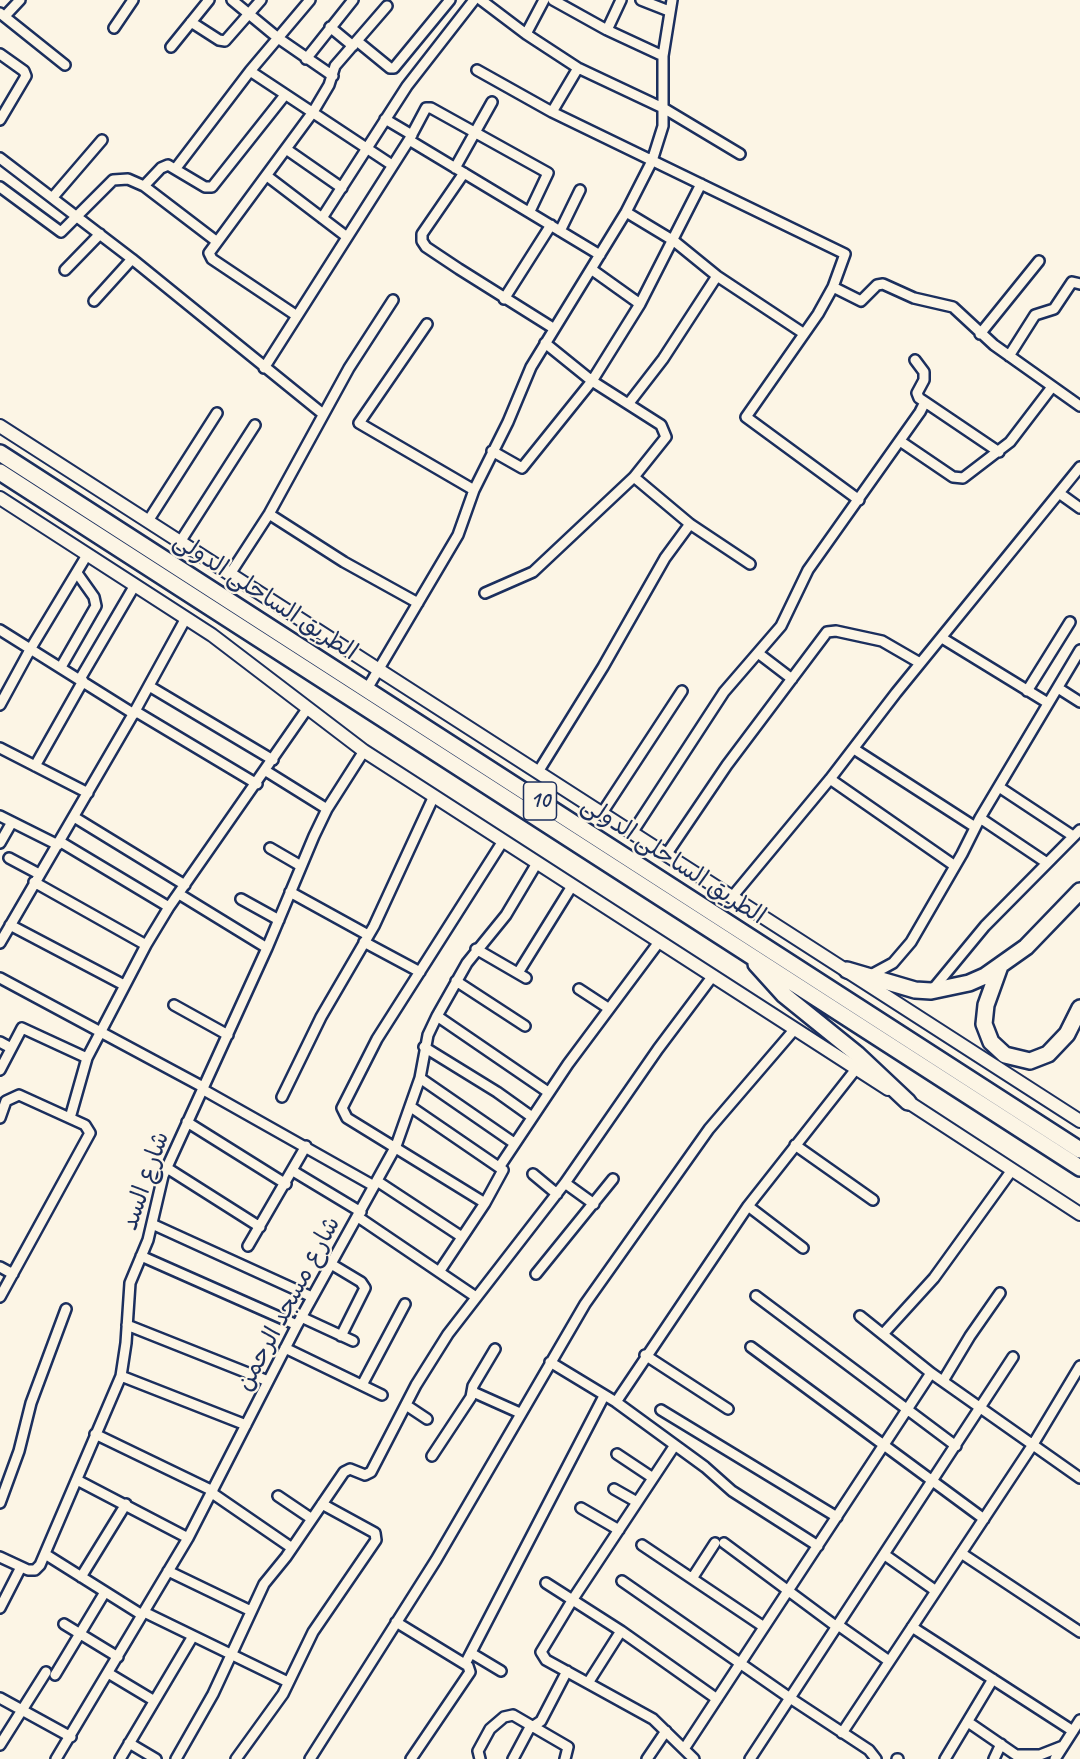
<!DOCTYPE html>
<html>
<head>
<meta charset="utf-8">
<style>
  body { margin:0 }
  canvas { display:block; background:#fcf5e5 }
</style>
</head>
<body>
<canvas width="1080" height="1759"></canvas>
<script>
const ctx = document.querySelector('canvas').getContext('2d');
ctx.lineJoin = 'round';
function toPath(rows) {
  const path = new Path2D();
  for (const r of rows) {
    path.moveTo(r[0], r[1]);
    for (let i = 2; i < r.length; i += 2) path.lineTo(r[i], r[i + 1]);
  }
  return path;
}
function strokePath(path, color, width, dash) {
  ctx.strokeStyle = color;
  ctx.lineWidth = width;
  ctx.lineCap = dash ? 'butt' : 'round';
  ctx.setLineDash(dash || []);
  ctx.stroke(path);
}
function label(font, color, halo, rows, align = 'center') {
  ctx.font = font + ' Caveat,"Playpen Sans Arabic",sans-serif';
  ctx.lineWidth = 4.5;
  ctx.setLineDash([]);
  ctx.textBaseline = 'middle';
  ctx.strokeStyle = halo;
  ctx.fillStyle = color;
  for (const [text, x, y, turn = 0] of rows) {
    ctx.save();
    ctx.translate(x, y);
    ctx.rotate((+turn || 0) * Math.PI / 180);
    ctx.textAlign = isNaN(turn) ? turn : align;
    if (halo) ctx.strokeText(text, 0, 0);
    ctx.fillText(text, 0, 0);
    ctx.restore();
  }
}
const minor = toPath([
  [232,0,278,38,333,76],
  [481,0,526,34,578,68,665,109,740,154],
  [553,0,607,30,663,56],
  [641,0,669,11],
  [0,13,65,65],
  [5,16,20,0],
  [191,22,219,40,225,41,261,0],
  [330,27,353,46],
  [114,28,133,0],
  [607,30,621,0],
  [526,34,544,0],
  [357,41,390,68,394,68,450,0],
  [171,47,209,0],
  [0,54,24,71,26,76,0,120],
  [306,59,353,0],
  [477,70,552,112,845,254,833,287,818,314,746,417,859,500],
  [250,71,392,165],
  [552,112,578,68],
  [385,119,412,135],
  [409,140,600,255],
  [286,149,342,188],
  [0,158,132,259,323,414],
  [176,168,250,71,310,0],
  [455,168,492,102],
  [464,173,422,234,422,241,426,247,459,269,553,328],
  [267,176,347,237],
  [144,186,161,168,168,165,205,187,212,187,285,95],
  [0,187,61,232,113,180,128,179,144,186,216,241],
  [53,197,102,140],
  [626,212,674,241,717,276,803,333],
  [322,218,407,86,474,0],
  [560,231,580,190],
  [591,269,640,304],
  [65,270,100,234],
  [833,287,861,301,877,285,883,284,914,298,953,307,994,345,1080,406],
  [504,299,551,225],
  [94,301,132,259],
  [297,316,212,259,209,253,313,112,329,85,335,66,387,6],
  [427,324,359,423,474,490],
  [980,334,1039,261],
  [1009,356,1035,315,1054,309,1072,282,1080,284],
  [264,368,409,140,426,108,431,108,548,173,530,211],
  [925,402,999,452],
  [629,403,663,359,717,276],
  [900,441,953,477,963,478,1010,442,1052,387],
  [492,451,522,468,592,381,640,304,701,184],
  [634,477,690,524,750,564],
  [1059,493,1080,508],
  [269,514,344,562,418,603],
  [148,521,217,413],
  [180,542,255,425],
  [230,574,269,514,349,368,393,300],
  [485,593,533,572,634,477,666,437,661,425,592,381,545,343],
  [0,630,134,714],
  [942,638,1048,703],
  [758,653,792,679],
  [61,667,96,606,94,597,77,573],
  [80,679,135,585],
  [149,686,273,760],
  [1058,688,1080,702],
  [367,689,458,535,474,490,508,422,531,367,626,212,652,161,663,126,663,56,672,0],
  [1027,691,1070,622],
  [0,705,31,648,87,555],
  [135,711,257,784],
  [0,748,88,793],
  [854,749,975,827],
  [35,766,83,681],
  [266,771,327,809],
  [538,772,603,667,665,558,690,524],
  [830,779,955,866],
  [999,787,1073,836],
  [602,813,682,691],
  [0,816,58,845],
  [74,817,185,885],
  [980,818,1047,863],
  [632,833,724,692,781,626,808,570,920,412,925,402,919,398,917,393,924,380,924,372,915,360],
  [59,841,169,907],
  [0,843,12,822],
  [270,848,301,866],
  [666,855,727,765,827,632,836,631,882,641,920,663],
  [9,858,39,874],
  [34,882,146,945],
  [290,892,368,935],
  [179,894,267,948],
  [732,897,830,779,896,693,1080,467],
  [241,899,279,920],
  [10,925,124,985],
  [364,942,420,972],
  [0,943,135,711,186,618],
  [476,949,526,978],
  [518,973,572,886],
  [869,976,893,963,911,942,962,854,980,818,1080,650],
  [0,978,203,1087],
  [456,981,525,1026],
  [579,989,608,1008],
  [933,989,985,926,1080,830],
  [174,1005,228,1035],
  [437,1016,548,1092],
  [0,1042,11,1048],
  [424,1047,497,1092,532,1117],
  [0,1070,22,1028,87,1058],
  [420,1078,514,1143],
  [202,1089,374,1186],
  [282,1097,321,1017,374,926,434,796],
  [411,1107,503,1170,485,1203,439,1272],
  [0,1118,6,1101,19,1095,85,1125,90,1133,0,1297],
  [70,1118,87,1058,146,945,169,907,307,709],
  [187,1122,286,1184],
  [795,1145,873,1200],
  [500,1166,568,1064,659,942],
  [167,1168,260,1227],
  [293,1171,361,1212],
  [533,1174,557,1194],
  [377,1181,462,1237],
  [565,1183,594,1204],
  [485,1203,347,1118,342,1108,377,1039,503,841],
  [748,1206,803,1248],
  [358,1217,476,1297],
  [152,1224,312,1297],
  [248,1246,306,1146],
  [141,1256,297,1325],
  [331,1264,361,1282,365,1288,341,1336],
  [0,1267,13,1274],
  [536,1274,613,1179],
  [756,1296,956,1446],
  [860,1316,931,1373,1080,1478],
  [301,1317,353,1341],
  [127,1325,268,1381],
  [883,1334,934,1278,1012,1170],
  [751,1347,984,1519],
  [285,1348,382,1395],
  [645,1355,728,1409],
  [550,1362,616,1402,705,1467,732,1491,818,1546],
  [121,1376,246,1425],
  [943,1381,970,1336,1000,1293],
  [362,1385,405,1304],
  [473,1392,520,1413],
  [616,1402,748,1206,856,1069],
  [406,1405,427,1419],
  [661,1410,837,1517],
  [95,1434,213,1491],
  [675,1445,573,1599,541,1652,546,1660,653,1719,694,1759],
  [617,1454,653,1478],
  [432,1456,471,1397,473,1386,495,1349],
  [77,1480,188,1538],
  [614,1489,637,1502],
  [212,1493,292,1548],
  [278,1496,312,1519],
  [0,1503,19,1451,31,1403,66,1309],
  [581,1508,619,1530],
  [724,1543,837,1627],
  [642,1545,764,1627],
  [961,1553,1080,1632],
  [45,1554,142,1615],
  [885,1555,936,1591],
  [0,1557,28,1570,35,1570,40,1565,121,1376,126,1343,130,1283,148,1240,163,1176,267,948,314,836,327,809,364,751],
  [168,1571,251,1611],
  [81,1577,126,1504],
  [693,1577,715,1543],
  [622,1581,790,1698,869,1750,876,1759],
  [546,1583,621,1631,717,1699],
  [0,1608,21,1567],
  [144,1612,288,1682],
  [396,1622,468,1666,470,1672,411,1759],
  [64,1624,118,1657],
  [838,1625,889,1661],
  [912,1627,1073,1731],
  [471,1653,501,1671],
  [465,1664,604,1396],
  [108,1673,153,1700],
  [55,1675,105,1592],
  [588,1683,621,1631],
  [0,1698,71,1737],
  [968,1722,1016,1755,1040,1755,1063,1746],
  [842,1733,1032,1446,1080,1366],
  [129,1743,156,1759],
  [0,1745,46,1672],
  [684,1749,931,1373],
  [56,1759,188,1538,297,1325,396,1146,420,1078,428,1035,437,1016,467,963,506,915,537,863],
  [120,1759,193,1636],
  [176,1759,213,1694,264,1584,286,1557,344,1472,350,1469,365,1475,371,1472,416,1385,448,1334,565,1183,658,1049,712,977],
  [236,1759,283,1694,313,1632,376,1540,375,1533,322,1504],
  [310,1759,436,1560,585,1304,709,1129,794,1030],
  [480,1759,478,1751,490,1729,504,1717,513,1715,568,1747,565,1759],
  [513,1759,529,1729,541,1721,567,1671],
  [647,1759,666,1731],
  [750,1759,1013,1357],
  [897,1759,898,1759],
  [945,1759,993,1679],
  [994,1759,1001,1744],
  [1055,1759,1080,1720]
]);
const tertiary = toPath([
  [0,426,1080,1121],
  [0,498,212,635,364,751,888,1089],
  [902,1098,1080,1214]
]);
const primary = toPath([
  [1000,966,986,1005,984,1024,991,1042,1005,1055,1030,1061,1048,1054,1067,1034,1080,1008],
  [847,970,915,990,931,991,969,983,985,976,1026,947,1080,891]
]);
const trunk = toPath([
  [0,453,1080,1150],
  [0,472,1080,1168],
  [756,964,784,995,857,1054,908,1102]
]);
strokePath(minor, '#1b2f5e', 14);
strokePath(tertiary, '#1b2f5e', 16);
strokePath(primary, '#1b2f5e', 20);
strokePath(trunk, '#1b2f5e', 20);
strokePath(minor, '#fcf5e5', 9);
strokePath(tertiary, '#fcf5e5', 12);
strokePath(primary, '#fcf5e5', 15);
strokePath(trunk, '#fcf5e5', 15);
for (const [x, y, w] of [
  [540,801,33]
]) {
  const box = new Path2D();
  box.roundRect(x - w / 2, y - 19, w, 38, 4.5);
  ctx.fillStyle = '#fcf5e5';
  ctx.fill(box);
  strokePath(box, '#1b2f5e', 1.5);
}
label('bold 22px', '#1b2f5e', null, [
  ["10",540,801]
]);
label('24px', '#1b2f5e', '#fcf5e5', [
  ["الطريق الساحلى الدولى",265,597,33],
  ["الطريق الساحلى الدولى",673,861,33],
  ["شارع السد",146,1181,-71],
  ["شارع مسجد الرحمن",289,1304,-62]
]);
</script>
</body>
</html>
